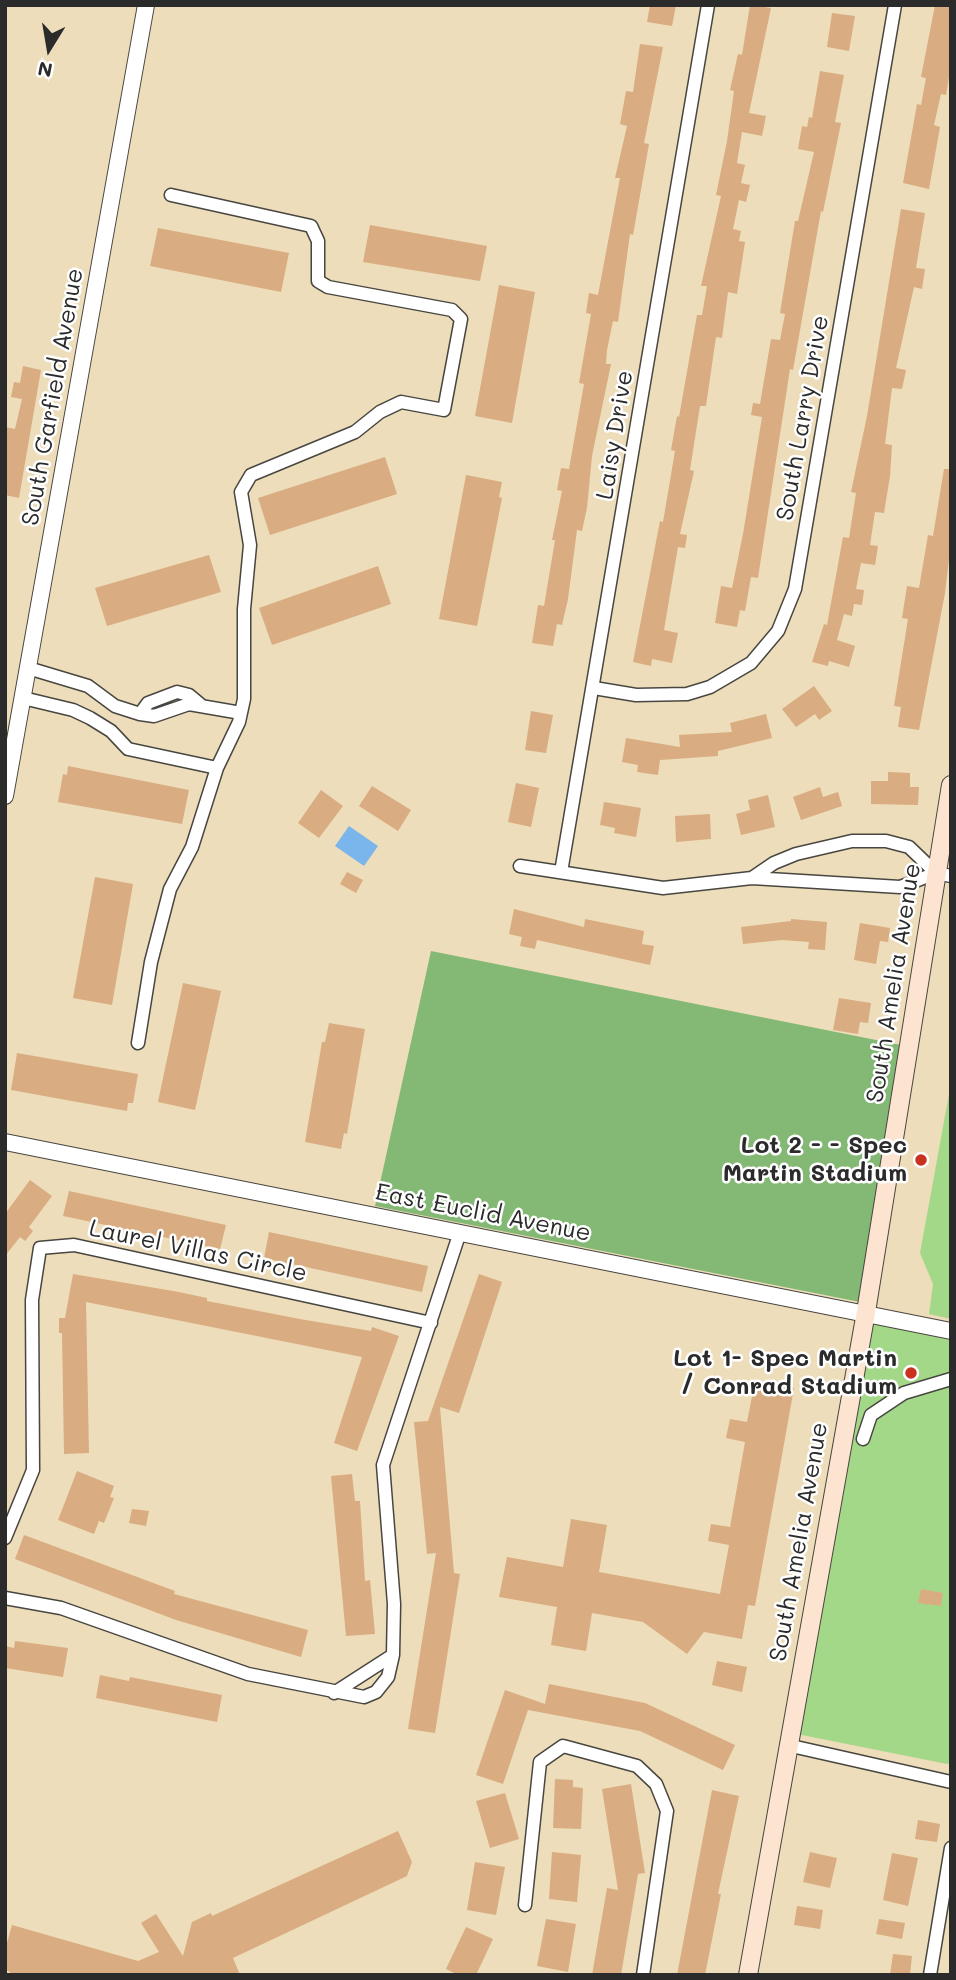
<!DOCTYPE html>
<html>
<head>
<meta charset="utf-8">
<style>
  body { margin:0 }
  #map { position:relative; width:956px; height:1980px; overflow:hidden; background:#edddba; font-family:Mali,sans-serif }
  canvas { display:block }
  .frame { position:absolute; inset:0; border:7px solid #2b2b2b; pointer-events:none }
  .north { position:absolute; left:14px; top:14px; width:70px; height:70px; -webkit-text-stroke:5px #fff; paint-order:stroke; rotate:191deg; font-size:19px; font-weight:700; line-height:28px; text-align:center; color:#2b2b2b }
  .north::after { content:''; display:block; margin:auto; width:24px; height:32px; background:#2b2b2b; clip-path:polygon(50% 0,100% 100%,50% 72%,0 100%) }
</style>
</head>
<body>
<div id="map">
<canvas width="956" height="1980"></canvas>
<div class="frame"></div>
<div class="north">N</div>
</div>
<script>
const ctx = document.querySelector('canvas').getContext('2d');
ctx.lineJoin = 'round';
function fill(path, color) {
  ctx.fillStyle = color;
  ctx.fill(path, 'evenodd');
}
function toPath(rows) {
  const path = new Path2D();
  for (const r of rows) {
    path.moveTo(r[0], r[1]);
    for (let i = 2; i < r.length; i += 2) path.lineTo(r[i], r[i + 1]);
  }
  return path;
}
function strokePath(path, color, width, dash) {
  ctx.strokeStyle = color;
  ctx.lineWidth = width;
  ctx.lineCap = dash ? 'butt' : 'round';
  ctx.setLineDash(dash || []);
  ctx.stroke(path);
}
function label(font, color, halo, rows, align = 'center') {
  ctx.font = font + ' Mali,sans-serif';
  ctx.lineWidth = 5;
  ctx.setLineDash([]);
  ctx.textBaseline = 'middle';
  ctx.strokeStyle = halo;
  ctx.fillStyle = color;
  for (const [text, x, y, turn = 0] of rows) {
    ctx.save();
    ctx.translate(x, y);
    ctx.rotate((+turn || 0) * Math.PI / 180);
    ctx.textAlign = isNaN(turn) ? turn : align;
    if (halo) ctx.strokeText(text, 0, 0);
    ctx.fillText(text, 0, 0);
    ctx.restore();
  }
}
fill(toPath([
  [951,1083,951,1319,929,1314,933,1284,920,1253],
  [872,1323,951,1340,951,1762,947,1764,797,1734]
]), '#a4d889');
fill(toPath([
  [431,951,901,1045,860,1302,375,1206]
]), '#83b875');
fill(toPath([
  [349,826,378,846,364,866,335,846]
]), '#7ab5ec');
fill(toPath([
  [650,5,676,5,672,26,647,22],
  [750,5,771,8,749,113,766,116,762,136,742,132,737,163,745,165,741,183,750,185,746,202,739,200,733,229,741,231,739,241,745,242,737,294,728,292,722,338,716,337,706,406,700,406,690,470,694,471,680,534,687,535,685,548,678,547,664,630,678,633,672,663,652,659,651,666,633,662,660,521,663,522,675,451,671,450,677,416,679,417,697,315,702,315,707,286,701,286,721,196,716,195,727,141,734,91,730,90,738,54,742,55],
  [935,5,949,5,951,65,946,95,941,94,934,125,940,127,929,189,903,183,917,104,921,105,926,78,921,77],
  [832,13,855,16,849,51,827,47],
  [640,44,663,47,644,143,649,144,633,235,630,234,618,322,613,321,607,350,606,364,611,364,592,456,587,508,582,531,577,530,568,599,562,625,557,624,553,646,532,643,538,605,544,606,555,540,552,540,562,491,557,490,561,468,569,469,584,384,579,383,591,314,586,313,589,293,598,295,620,178,615,178,627,126,620,124,626,91,633,92],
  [820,71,844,75,835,122,841,123,823,212,821,211,793,370,790,369,758,578,751,577,745,611,740,610,737,627,715,623,721,586,732,588,743,534,762,417,751,415,753,403,760,404,771,339,780,340,785,314,780,313,795,221,798,221,814,152,798,149,802,126,807,127,809,117,812,118],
  [901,209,925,213,916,268,925,269,922,289,914,287,896,368,906,370,902,389,892,388,885,444,892,445,890,476,884,513,875,512,870,545,878,546,875,565,861,563,856,589,864,590,862,605,854,604,852,616,844,614,837,640,855,646,849,667,829,661,828,666,812,662,824,624,827,625,843,537,849,538,856,493,851,492,867,416],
  [370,225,487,246,480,281,363,262],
  [158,228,289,253,281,292,150,266],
  [499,285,535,292,512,423,475,416],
  [23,366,41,370,19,498,5,495,5,427,15,429,22,399,11,397,14,382,20,383],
  [385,457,397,494,270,535,258,498],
  [944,469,951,469,951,542,945,593,919,730,898,727,901,707,894,706,908,619,902,618,907,586,919,588,928,535,933,536],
  [466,475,502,482,499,497,502,498,477,626,439,619],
  [209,555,221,592,107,626,95,588],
  [378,566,391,604,272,645,259,608],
  [814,686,832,711,819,720,815,714,796,727,782,709],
  [531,711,553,715,546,753,525,750],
  [766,714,772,738,718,751,718,756,660,760,658,775,637,772,638,765,622,762,626,738,680,747,679,735,732,732,730,723],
  [68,766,189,790,182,824,58,802,63,774,67,775],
  [888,772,910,773,910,787,919,787,918,805,871,804,871,781,888,781],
  [516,783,539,788,531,827,508,822],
  [372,786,411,810,398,831,359,806],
  [820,787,823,797,838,792,842,806,801,820,793,797],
  [321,790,343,806,319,838,298,823],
  [768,795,775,827,741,835,736,814,750,810,748,800],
  [604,802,641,808,636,837,614,833,615,828,600,825],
  [710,814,711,839,676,842,675,816],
  [347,872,363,880,356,893,340,884],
  [95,877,133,884,112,1005,73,998],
  [514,909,584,927,585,919,644,931,642,944,654,946,650,965,537,940,535,949,520,946,522,937,509,934],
  [791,919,827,922,825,950,808,949,809,942,782,940,743,944,741,927,791,921],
  [860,923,890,928,888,942,880,941,876,964,854,960],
  [183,983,221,991,195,1110,158,1102],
  [839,998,871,1003,868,1023,860,1022,858,1034,833,1030],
  [329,1023,365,1029,347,1134,344,1133,341,1149,305,1142,322,1042,325,1042],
  [17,1053,138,1074,133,1103,128,1103,127,1111,11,1090],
  [30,1180,52,1196,29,1227,33,1231,25,1241,20,1237,5,1256,5,1214],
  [69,1191,226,1225,220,1249,63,1216],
  [269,1232,428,1266,422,1292,264,1258],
  [73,1274,179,1292,207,1298,207,1301,300,1319,371,1331,372,1327,399,1336,357,1451,334,1443,362,1357,86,1302,89,1453,64,1454,62,1333,59,1333,59,1318,65,1318],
  [479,1274,502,1282,459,1413,440,1407,454,1573,460,1574,435,1733,408,1729,436,1553,427,1554,414,1422,428,1421],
  [755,1381,794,1388,755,1606,748,1605,742,1639,704,1632,687,1654,643,1622,592,1613,586,1651,551,1645,557,1607,499,1597,507,1557,563,1567,571,1519,607,1525,599,1572,720,1594,729,1545,708,1541,711,1524,730,1527,745,1442,726,1438,730,1419,747,1422],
  [77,1471,114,1486,110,1497,114,1498,104,1523,99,1521,94,1534,58,1520],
  [352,1474,355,1501,360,1501,365,1581,370,1580,375,1634,346,1636,331,1476],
  [132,1509,149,1511,146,1526,129,1523],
  [24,1535,175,1591,174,1594,308,1630,301,1657,176,1620,15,1559],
  [921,1589,943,1593,941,1606,918,1603],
  [15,1641,68,1648,63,1677,5,1668,5,1646,14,1648],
  [717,1661,747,1667,742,1692,712,1685],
  [100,1675,129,1681,130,1677,222,1695,217,1722,96,1698],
  [549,1684,645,1703,735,1745,723,1770,640,1731,528,1710,503,1784,476,1775,505,1690,545,1704],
  [555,1779,573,1780,573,1787,583,1788,581,1829,553,1828],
  [631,1784,645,1873,638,1874,621,1975,592,1975,607,1888,618,1890,602,1789],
  [712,1790,739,1796,718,1894,721,1894,705,1975,677,1975],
  [505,1793,519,1839,490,1848,476,1801],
  [918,1820,940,1824,937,1842,915,1839],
  [398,1831,412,1862,407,1876,233,1958,240,1975,14,1975,5,1969,5,1950,12,1925,138,1961,159,1952,141,1923,156,1914,183,1956,192,1922,211,1913,212,1916],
  [552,1852,581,1855,577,1902,549,1899],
  [810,1852,837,1858,830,1888,803,1882],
  [892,1853,918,1858,908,1906,883,1900],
  [475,1862,505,1867,496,1915,467,1910],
  [797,1906,823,1910,820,1929,794,1925],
  [546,1919,576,1924,568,1972,537,1966],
  [879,1919,905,1923,902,1939,876,1934],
  [466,1927,493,1939,476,1975,458,1975,446,1969],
  [893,1954,912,1956,910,1975,890,1975]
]), '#d9ad81');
const minor = toPath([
  [28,668,88,686,115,706,140,714,154,716,189,704,241,713],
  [594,688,636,695,687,694,710,687,751,663,778,631,795,589,895,5],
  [23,698,73,710,90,718,111,731,128,749,217,768],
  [140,714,148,703,177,692,189,695,201,705],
  [520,866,663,888,752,878],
  [561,872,708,5],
  [936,873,900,887,752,878,774,863,796,854,852,841,886,841,909,847,936,873,951,876],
  [138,1043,151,962,170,889,192,847,217,768,239,722,244,699,244,609,250,545,241,492,251,475,355,432,380,412,401,402,444,410,461,319,452,310,328,287,318,281,318,241,311,226,171,195],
  [863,1439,871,1415,904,1393,951,1379],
  [5,1538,33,1470,32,1300,40,1248,74,1245,431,1323],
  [5,1598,61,1608,248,1674,364,1697,376,1692,388,1677,393,1655,394,1604,383,1465,460,1232],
  [334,1693,393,1655],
  [787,1745,951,1782],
  [525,1905,540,1762,563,1746,637,1766,656,1784,667,1811,643,1975],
  [930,1975,951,1848]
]);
const tertiary = toPath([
  [5,796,146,5],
  [5,1142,951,1331]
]);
const secondary = toPath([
  [748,1975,866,1312,951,785]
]);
strokePath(minor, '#484640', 15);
strokePath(tertiary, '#484640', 18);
strokePath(secondary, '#484640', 20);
strokePath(minor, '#fff', 12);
strokePath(tertiary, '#fff', 16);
strokePath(secondary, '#fde4d0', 18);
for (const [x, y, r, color] of [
  [921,1160,7,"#c8321e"],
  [911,1373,7,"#c8321e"]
]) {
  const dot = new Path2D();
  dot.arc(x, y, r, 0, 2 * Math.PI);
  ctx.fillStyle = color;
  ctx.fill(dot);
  strokePath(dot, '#fff', 2.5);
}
label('24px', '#2b2b2b', '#fff', [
  ["South Garfield Avenue",53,397,-80],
  ["South Larry Drive",803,418,-80],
  ["Laisy Drive",615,435,-81],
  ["South Amelia Avenue",894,983,-81],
  ["East Euclid Avenue",483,1213,11],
  ["Laurel Villas Circle",198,1251,12],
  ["South Amelia Avenue",799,1542,-80]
]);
label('bold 24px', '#2b2b2b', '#fff', [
  ["Lot 2 - - Spec",907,1146],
  ["Martin Stadium",907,1174],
  ["Lot 1- Spec Martin",897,1359],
  ["/ Conrad Stadium",897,1387]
], 'right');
</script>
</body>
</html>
